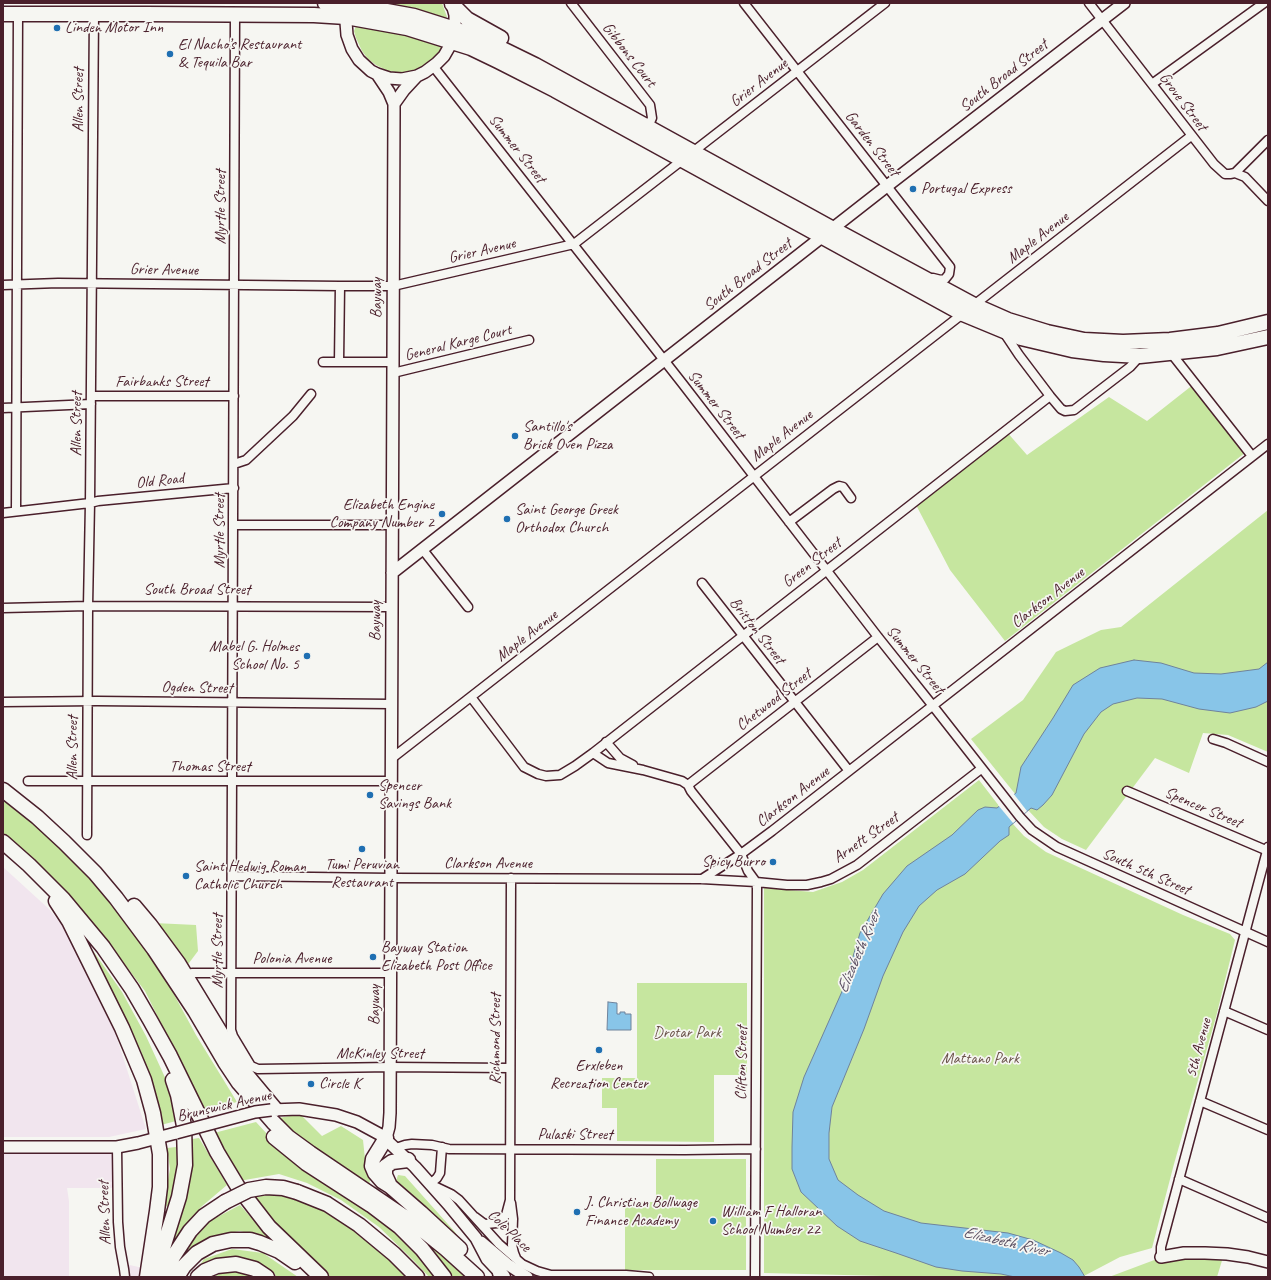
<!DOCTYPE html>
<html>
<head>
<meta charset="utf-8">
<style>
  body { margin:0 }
  #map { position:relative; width:1271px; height:1280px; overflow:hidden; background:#f6f6f2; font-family:Caveat,sans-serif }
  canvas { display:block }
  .frame { position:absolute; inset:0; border:4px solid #4a1f2b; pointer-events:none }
</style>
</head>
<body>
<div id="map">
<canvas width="1271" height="1280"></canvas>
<div class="frame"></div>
</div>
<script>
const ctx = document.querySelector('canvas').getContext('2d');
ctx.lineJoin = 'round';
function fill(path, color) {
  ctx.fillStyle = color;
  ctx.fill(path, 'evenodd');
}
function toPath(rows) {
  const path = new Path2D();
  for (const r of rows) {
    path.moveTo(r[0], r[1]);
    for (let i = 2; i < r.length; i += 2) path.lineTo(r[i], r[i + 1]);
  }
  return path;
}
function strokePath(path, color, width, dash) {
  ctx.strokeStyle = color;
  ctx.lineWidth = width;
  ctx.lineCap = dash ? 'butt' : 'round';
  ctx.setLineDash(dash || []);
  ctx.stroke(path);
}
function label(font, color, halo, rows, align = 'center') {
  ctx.font = font + ' Caveat,sans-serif';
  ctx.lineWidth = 3.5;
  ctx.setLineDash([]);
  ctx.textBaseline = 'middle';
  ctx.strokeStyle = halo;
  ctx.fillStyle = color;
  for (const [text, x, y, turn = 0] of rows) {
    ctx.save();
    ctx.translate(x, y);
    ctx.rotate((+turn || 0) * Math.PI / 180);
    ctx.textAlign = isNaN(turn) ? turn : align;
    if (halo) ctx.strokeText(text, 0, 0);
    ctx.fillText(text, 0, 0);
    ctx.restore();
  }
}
fill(toPath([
  [3,867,49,909,64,928,114,1029,146,1129,109,1137,3,1137],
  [3,1153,113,1153,112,1188,67,1188,69,1201,69,1277,3,1277],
  [125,1264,143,1268,143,1277,125,1277]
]), '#f1e5ee');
fill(toPath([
  [384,3,442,3,447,17,446,18],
  [356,26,397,32,443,46,437,56,422,67,410,72,395,72,388,71,376,65,368,59,362,51,356,38,354,31],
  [1194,384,1246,452,1005,641,950,570,915,503,1006,431,1027,455,1109,397,1147,421],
  [1268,510,1268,752,1228,735,1203,733,1189,773,1155,758,1086,850,1062,839,1044,827,1028,810,971,739,1023,700,1056,652,1101,630,1121,627],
  [979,780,1013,824,1024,836,1046,852,1183,915,1230,934,1235,940,1216,1017,1174,1164,1152,1248,1120,1257,1082,1277,888,1277,884,1276,764,1273,764,888,813,892,842,882,863,870],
  [3,797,35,820,84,869,135,930,164,976,196,1035,237,1102,204,1110,145,991,103,936,64,889,3,834],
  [154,923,196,925,198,951,186,967],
  [89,945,122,992,146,1036,168,1084,176,1121,161,1125,141,1051,129,1031],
  [637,983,747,983,747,1075,714,1075,714,1142,617,1141,617,1108,602,1108,602,1078,637,1078],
  [300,1114,322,1136,341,1126,363,1140,365,1159,372,1172,369,1185,328,1159,293,1133,279,1118],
  [256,1122,280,1148,384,1223,385,1222,424,1259,436,1277,429,1277,413,1260,379,1227,341,1200,307,1183,279,1174,239,1181,214,1133],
  [199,1138,227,1185,201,1207,171,1244,188,1185,192,1139],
  [176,1147,179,1174,170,1203,162,1211,170,1169,167,1148],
  [656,1159,746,1159,746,1270,625,1270,625,1202,656,1202],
  [398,1175,405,1176,455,1232,463,1244,396,1181],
  [286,1193,329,1212,389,1255,407,1277,328,1277,307,1258,269,1221,254,1197],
  [240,1205,270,1239,240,1231,209,1237,179,1256,210,1221],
  [436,1245,471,1277,452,1277,432,1248],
  [232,1249,263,1253,298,1277,277,1277,273,1272,249,1259,231,1258,197,1269,204,1259],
  [1224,1254,1217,1277,1109,1277,1157,1259],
  [221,1272,242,1272,251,1277,214,1277]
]), '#c6e69f');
const water = toPath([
  [1134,660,1161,663,1194,673,1221,674,1259,669,1268,662,1268,701,1256,707,1230,713,1199,709,1162,699,1137,698,1113,704,1101,712,1084,734,1052,795,1043,805,1037,810,1031,808,1009,827,1009,835,1000,841,965,874,937,890,919,906,903,932,883,976,864,1029,832,1107,829,1133,829,1159,838,1180,858,1195,884,1211,921,1223,1008,1233,1033,1240,1061,1253,1073,1260,1079,1267,1085,1277,1015,1277,1001,1274,962,1271,936,1267,896,1253,860,1241,837,1226,801,1192,792,1169,792,1147,793,1112,804,1077,844,987,860,933,883,894,907,866,952,835,978,810,985,807,997,808,1016,793,1021,767,1053,718,1073,685,1100,668,1134,660],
  [608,1002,617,1003,617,1014,620,1014,620,1012,625,1012,625,1014,631,1014,631,1030,607,1030,608,1002]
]);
fill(water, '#88c5e8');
strokePath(water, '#6f839c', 1);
fill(toPath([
  [1013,793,1027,811,1013,823,998,805]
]), '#f6f6f2');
const street = toPath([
  [571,3,650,105,652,118,648,127],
  [744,3,950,267,949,274,945,279,941,280,933,278],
  [1089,3,1214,164,1225,174,1230,174,1235,173,1245,177,1268,201],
  [235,15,231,1030,233,1036,251,1066,258,1069,391,1067,510,1068],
  [433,66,682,383,878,637,933,706,1020,817,1032,830,1057,847,1268,942],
  [1152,84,1264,3],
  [1235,173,1268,140],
  [3,285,58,283,340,286,393,286,574,244,885,3],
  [1003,331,1019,355,1050,396,1061,409,1065,411,1074,410,1130,367,1140,356],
  [1171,353,1252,456],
  [323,362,393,362],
  [339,362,340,286],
  [393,373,529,340],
  [91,396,234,396],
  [3,408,91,404],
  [234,464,246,460,293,416,311,394],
  [16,511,18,14],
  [3,513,90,503,98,501,234,488],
  [789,522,833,489,839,486,843,487,851,498],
  [234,525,392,525],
  [423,550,468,607],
  [702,583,849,771],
  [3,608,88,606,392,607],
  [471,697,524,767,538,774,546,776,560,775,575,766,593,753,1050,396],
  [3,702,97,701,391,704],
  [1213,739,1226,743,1268,762],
  [606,742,620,758,633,765],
  [593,753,608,763,643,770,682,781,688,785,691,791,741,854,748,871,756,882,757,888,755,1277],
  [391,759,1191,136],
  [28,781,391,781],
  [688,785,878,637],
  [1127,791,1268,851],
  [87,835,88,606,90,503,94,13],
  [233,876,391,878,702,879,756,882,787,885,807,885,821,882,831,879,857,865,981,769],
  [702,879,741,854,772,831,1268,444],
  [192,973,391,973],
  [1224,1011,1268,1030],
  [1200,1101,1268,1130],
  [117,1147,118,1222,120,1247,124,1269,125,1277],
  [442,1147,440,1173,437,1178,430,1184,451,1194,459,1200,499,1244,522,1264,537,1271,551,1275,626,1275,649,1277],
  [396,1148,405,1145,412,1144,432,1145,449,1149,685,1150,756,1149],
  [1179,1179,1268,1218],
  [511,1203,513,1219,512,1245,514,1253,516,1258],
  [475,1217,483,1223,486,1224,497,1223,506,1215,510,1200,511,878],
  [1161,1257,1161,1247,1268,847]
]);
const secondary = toPath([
  [347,9,346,22,347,35,352,49,359,60,371,71,377,74,389,78,402,79,417,76,425,72,437,63,444,56,452,42,455,29,455,15,452,4],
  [377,74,389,92,394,104,394,111,390,1113,389,1127,386,1138],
  [394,104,404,90,417,76],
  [392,573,887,186,1124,3],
  [271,1110,299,1109,336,1115,357,1122,381,1135,415,1167,448,1204,476,1238,487,1259,504,1277],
  [3,1147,117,1147,138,1143,176,1133],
  [481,1242,507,1264,527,1277],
  [1161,1257,1184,1253,1205,1253,1227,1254,1248,1257,1268,1262]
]);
const highway = toPath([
  [325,3,349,4,414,16,455,29,486,41,535,65,833,229,974,305,1008,320,1047,332,1084,340,1123,342,1170,340,1218,334,1268,322],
  [452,4,467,19,501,38],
  [3,14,145,14,314,15,346,17,407,28,471,48,498,61,555,90,963,314,1021,338,1072,350,1104,354,1140,356,1217,348,1268,337],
  [3,790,37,817,64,842,95,873,116,898,154,949,195,1011,225,1062,239,1083,273,1122,288,1137,310,1153,415,1224,446,1249,477,1277],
  [3,842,29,865,63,899,103,947,132,989,150,1020,170,1056,217,1152,238,1187,269,1227,321,1277],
  [56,901,69,921,122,1028,144,1080,153,1113,160,1154,160,1187,157,1211,147,1277],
  [134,906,150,925,178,963,245,1073,275,1109],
  [274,1137,306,1163,371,1205,400,1227,422,1249,444,1277],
  [386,1138,373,1159,372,1166,375,1173,382,1181,390,1186,421,1213,460,1249],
  [390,1186,385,1175,385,1167,392,1162,408,1160],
  [297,1192,327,1204,359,1225,394,1254,417,1277],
  [500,1273,503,1277],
  [154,1277,179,1197,185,1165,184,1126,178,1095,173,1080],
  [164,1277,173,1257,190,1231,204,1216,225,1202],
  [177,1277,184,1266,197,1253,213,1244,231,1240,250,1240,260,1243,279,1251,295,1262],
  [198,1277,205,1271,217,1266,236,1264,255,1269,267,1277]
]);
strokePath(street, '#4a1f2b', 11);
strokePath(secondary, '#4a1f2b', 14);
strokePath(highway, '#4a1f2b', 17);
strokePath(street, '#f6f6f2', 8);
strokePath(secondary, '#f6f6f2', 11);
strokePath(highway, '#f6f6f2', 14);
const secondaryBridge = toPath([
  [176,1133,255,1112,271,1110]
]);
const highwayBridge = toPath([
  [225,1202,249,1190,266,1187,283,1188,297,1192]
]);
strokePath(secondaryBridge, '#4a1f2b', 14, []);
strokePath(highwayBridge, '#4a1f2b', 17, []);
strokePath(secondaryBridge, '#f6f6f2', 11);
strokePath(highwayBridge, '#f6f6f2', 14);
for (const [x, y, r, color] of [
  [57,28,4,"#1f6fb2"],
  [170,54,4,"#1f6fb2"],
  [913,189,4,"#1f6fb2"],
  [515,436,4,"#1f6fb2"],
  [442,514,4,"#1f6fb2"],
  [507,519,4,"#1f6fb2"],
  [307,656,4,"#1f6fb2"],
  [370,795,4,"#1f6fb2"],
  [362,849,4,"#1f6fb2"],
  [773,862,4,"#1f6fb2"],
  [186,876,4,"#1f6fb2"],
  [373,957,4,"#1f6fb2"],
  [599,1050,4,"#1f6fb2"],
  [311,1084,4,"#1f6fb2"],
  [577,1212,4,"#1f6fb2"],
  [713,1221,4,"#1f6fb2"]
]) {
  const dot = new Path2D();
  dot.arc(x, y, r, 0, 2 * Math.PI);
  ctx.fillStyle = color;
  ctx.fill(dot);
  strokePath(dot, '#f6f6f2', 1.5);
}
label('16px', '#4a1f2b', '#f6f6f2', [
  ["Linden Motor Inn",65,28],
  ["El Nacho’s Restaurant",178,45],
  ["& Tequila Bar",178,63],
  ["Portugal Express",921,189],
  ["Santillo's",523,427],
  ["Brick Oven Pizza",523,445],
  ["Elizabeth Engine",434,505,"right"],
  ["Company Number 2",434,523,"right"],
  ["Saint George Greek",515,510],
  ["Orthodox Church",515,528],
  ["Mabel G. Holmes",299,647,"right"],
  ["School No. 5",299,665,"right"],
  ["Spencer",378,786],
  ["Savings Bank",378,804],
  ["Spicy Burro",765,862,"right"],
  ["Tumi Peruvian",362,865,"center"],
  ["Restaurant",362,883,"center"],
  ["Saint Hedwig Roman",194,867],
  ["Catholic Church",194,885],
  ["Bayway Station",381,948],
  ["Elizabeth Post Office",381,966],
  ["Erxleben",599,1066,"center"],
  ["Recreation Center",599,1084,"center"],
  ["Circle K",319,1084],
  ["J. Christian Bollwage",585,1203],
  ["Finance Academy",585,1221],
  ["William F Halloran",721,1212],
  ["School Number 22",721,1230]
], 'left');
label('16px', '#4a1f2b', '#f6f6f2', [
  ["Gibbons Court",629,55,52],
  ["South Broad Street",1004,76,-38],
  ["Grier Avenue",759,83,-38],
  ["Allen Street",79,100,-90],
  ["Grove Street",1183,102,53],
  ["Garden Street",872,144,52],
  ["Summer Street",517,149,52],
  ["Myrtle Street",221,207,-90],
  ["Maple Avenue",1038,238,-38],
  ["Grier Avenue",482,251,-13],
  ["Grier Avenue",164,270,1],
  ["South Broad Street",748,275,-38],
  ["Bayway",377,298,-90],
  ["General Karge Court",458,343,-14],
  ["Fairbanks Street",162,382],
  ["Summer Street",716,405,52],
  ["Allen Street",77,424,-90],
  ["Maple Avenue",782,436,-38],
  ["Old Road",160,481,-6],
  ["Myrtle Street",220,531,-90],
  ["Green Street",812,563,-38],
  ["South Broad Street",197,590],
  ["Clarkson Avenue",1048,598,-38],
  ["Bayway",376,621,-90],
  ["Britton Street",757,631,52],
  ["Maple Avenue",527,636,-38],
  ["Summer Street",915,660,51],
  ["Ogden Street",197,688,1],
  ["Chetwood Street",774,700,-38],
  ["Allen Street",73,748,-90],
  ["Thomas Street",210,767],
  ["Clarkson Avenue",793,797,-38],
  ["Spencer Street",1203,808,23],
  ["Arnett Street",866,838,-35],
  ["Clarkson Avenue",488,864],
  ["South 5th Street",1146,872,24],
  ["Myrtle Street",218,951,-90],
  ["Polonia Avenue",292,959],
  ["Bayway",375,1005,-90],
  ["Richmond Street",496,1039,-90],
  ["5th Avenue",1199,1048,-75],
  ["McKinley Street",380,1054],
  ["Clifton Street",742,1063,-89],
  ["Brunswick Avenue",224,1106,-13],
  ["Pulaski Street",575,1135],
  ["Allen Street",105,1213,-92],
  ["Cole Place",509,1231,44]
]);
label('16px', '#695148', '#f6f6f2', [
  ["Drotar Park",687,1033],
  ["Mattano Park",980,1059]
]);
label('italic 17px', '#5d5164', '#f6f6f2', [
  ["Elizabeth River",859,952,-67],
  ["Elizabeth River",1006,1242,13]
]);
</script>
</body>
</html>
